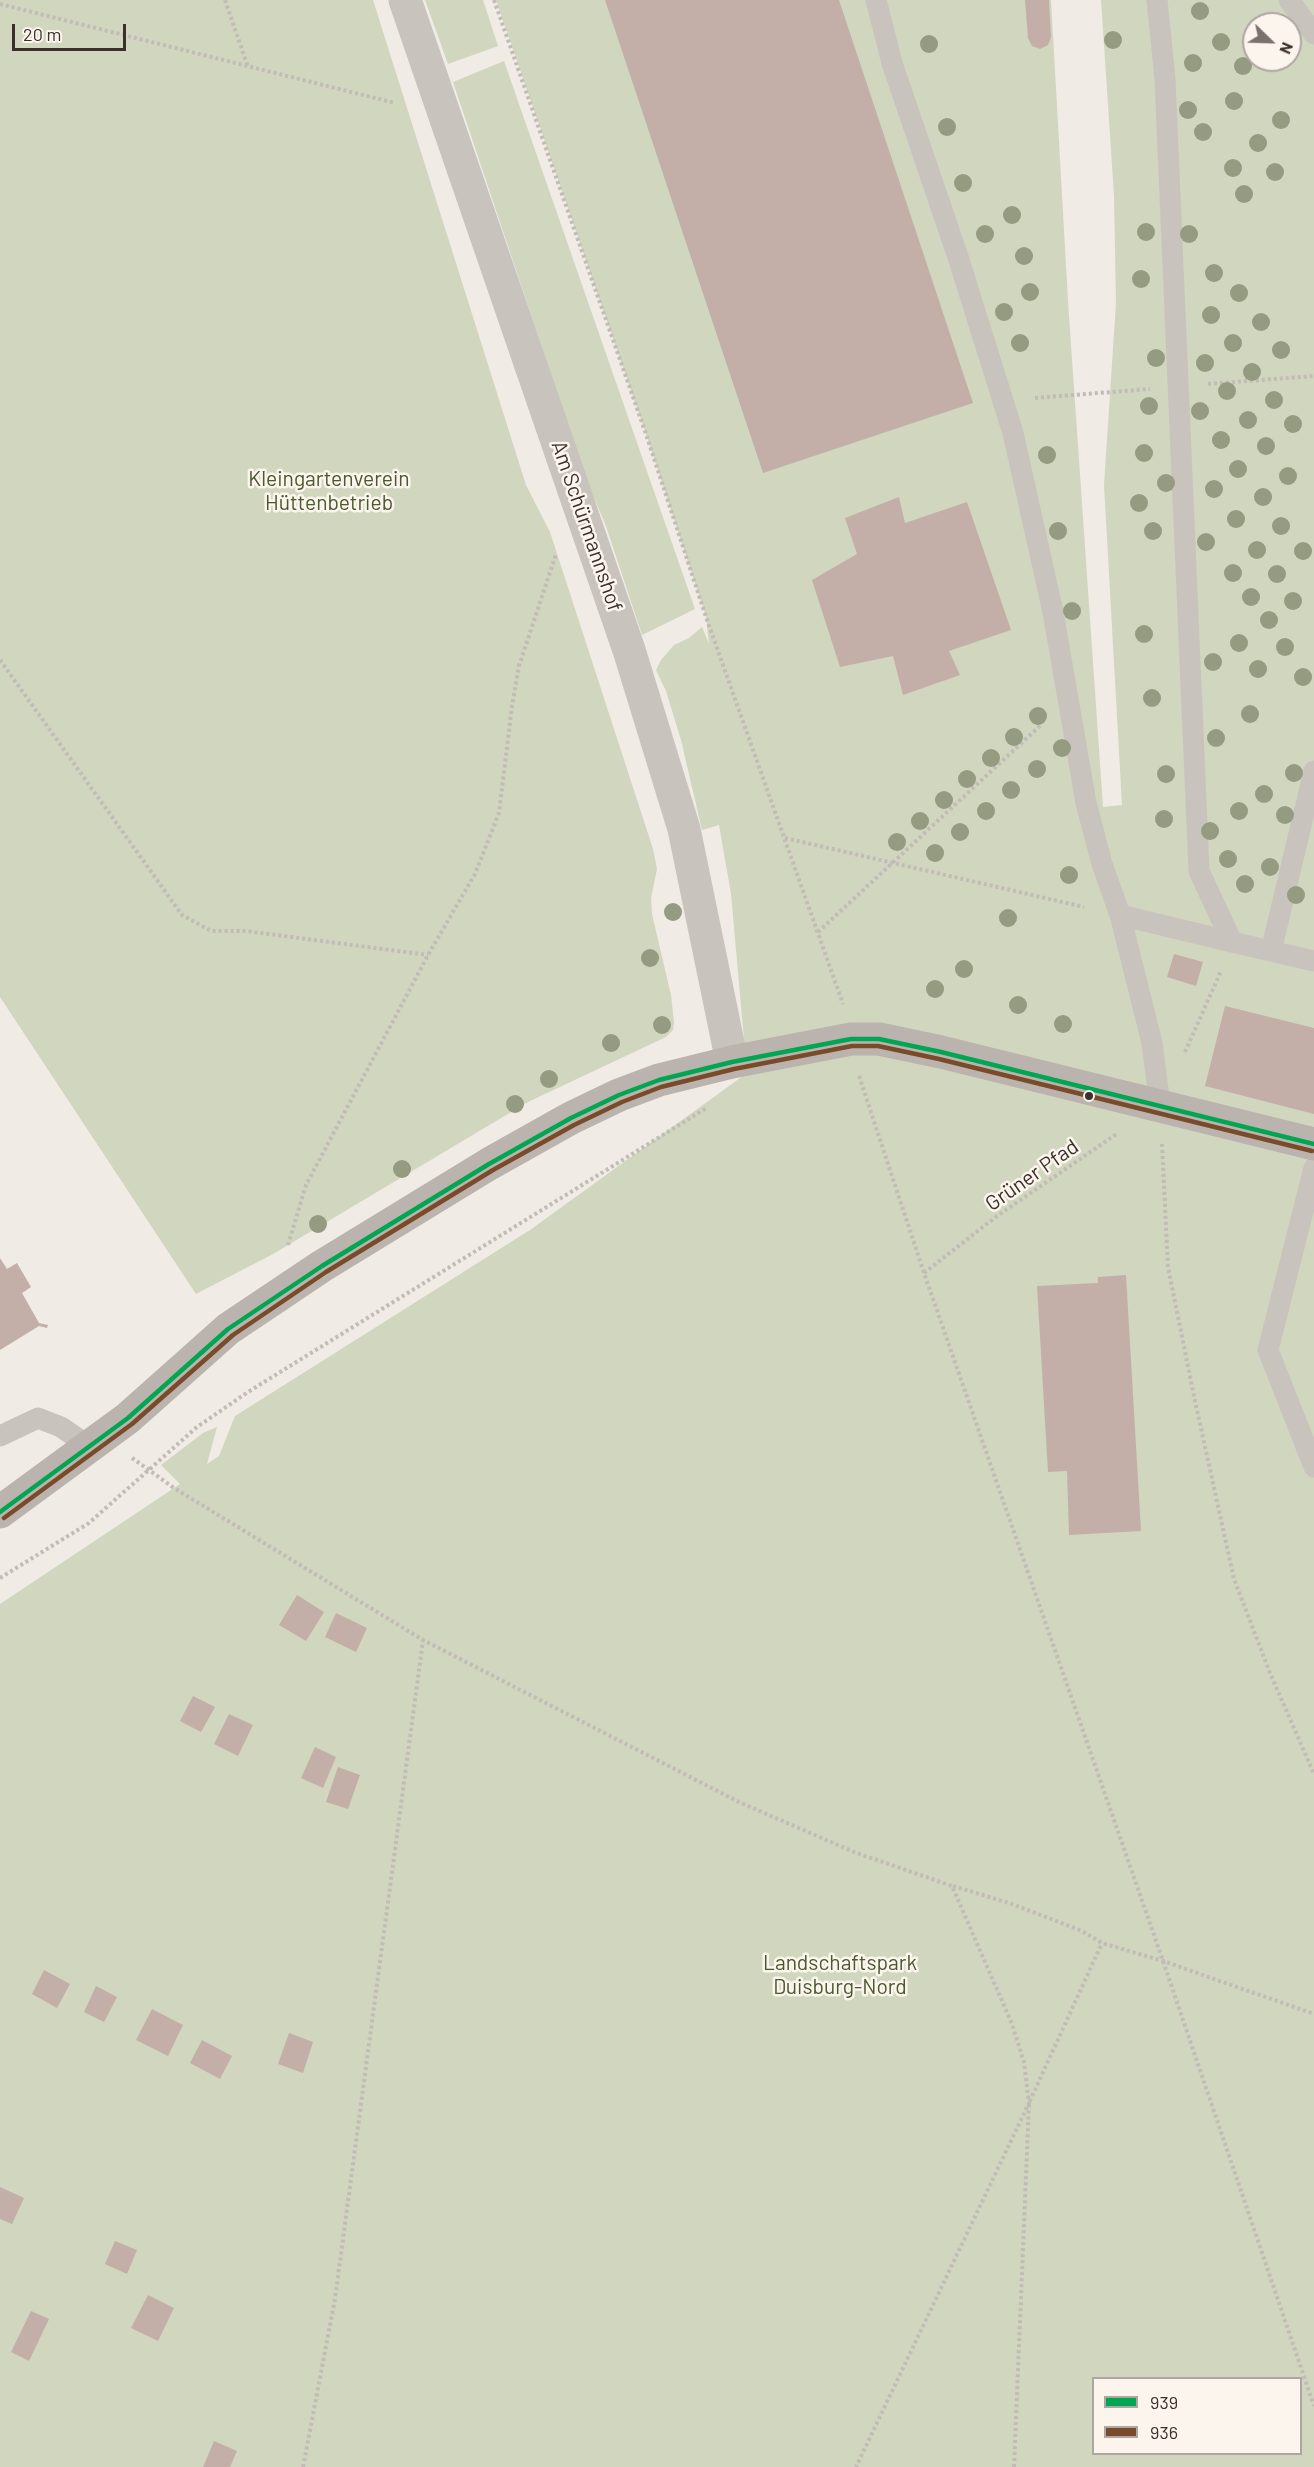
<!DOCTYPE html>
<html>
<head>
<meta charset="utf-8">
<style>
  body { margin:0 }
  #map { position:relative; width:1314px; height:2467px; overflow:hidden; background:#f0ebe5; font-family:Barlow,sans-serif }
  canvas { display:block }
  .legend { position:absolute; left:1092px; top:2377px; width:210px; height:78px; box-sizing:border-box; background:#fbf5ee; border:2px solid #aea6a0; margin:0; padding:8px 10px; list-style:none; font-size:18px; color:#3b302b }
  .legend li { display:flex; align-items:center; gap:12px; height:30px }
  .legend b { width:30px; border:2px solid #aea6a0 }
  .north { position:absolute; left:1242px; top:12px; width:60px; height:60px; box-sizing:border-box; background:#fbf5ee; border:2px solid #aea6a0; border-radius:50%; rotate:113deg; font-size:16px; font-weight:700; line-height:24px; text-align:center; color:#3b302b }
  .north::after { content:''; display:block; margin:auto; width:21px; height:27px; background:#7a716c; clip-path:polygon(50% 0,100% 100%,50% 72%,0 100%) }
  .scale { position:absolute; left:12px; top:24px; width:114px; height:27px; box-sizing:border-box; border:3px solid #3b302b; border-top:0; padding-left:8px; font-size:18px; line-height:21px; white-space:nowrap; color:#3b302b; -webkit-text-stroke:4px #fbf5ee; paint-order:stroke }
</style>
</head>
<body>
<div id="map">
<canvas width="1314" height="2467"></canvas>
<ul class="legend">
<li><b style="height:8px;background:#00a651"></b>939</li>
<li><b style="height:8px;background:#7a4b2a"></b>936</li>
</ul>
<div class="north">N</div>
<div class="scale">20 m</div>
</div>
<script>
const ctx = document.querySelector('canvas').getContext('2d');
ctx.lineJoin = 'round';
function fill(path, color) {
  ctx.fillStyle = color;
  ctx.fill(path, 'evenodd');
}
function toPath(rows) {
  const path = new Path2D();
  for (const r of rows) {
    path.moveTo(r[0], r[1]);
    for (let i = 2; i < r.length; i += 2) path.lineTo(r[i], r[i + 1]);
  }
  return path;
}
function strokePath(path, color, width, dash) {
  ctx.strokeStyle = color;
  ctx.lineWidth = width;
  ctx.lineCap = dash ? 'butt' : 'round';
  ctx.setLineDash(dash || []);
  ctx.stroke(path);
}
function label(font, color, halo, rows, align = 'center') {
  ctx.font = font + ' Barlow,sans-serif';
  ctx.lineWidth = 5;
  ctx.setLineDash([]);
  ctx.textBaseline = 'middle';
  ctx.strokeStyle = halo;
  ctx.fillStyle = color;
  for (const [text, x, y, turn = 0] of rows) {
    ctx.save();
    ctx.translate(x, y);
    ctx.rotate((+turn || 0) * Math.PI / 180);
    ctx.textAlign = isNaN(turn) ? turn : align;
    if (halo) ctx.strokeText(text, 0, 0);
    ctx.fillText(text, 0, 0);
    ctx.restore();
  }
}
fill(toPath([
  [0,0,373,0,526,485,550,532,653,849,657,869,651,898,652,914,671,995,674,1022,673,1030,666,1037,528,1102,273,1254,196,1294,0,997],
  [425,0,483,0,498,46,448,64],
  [496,0,1051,0,1068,301,1103,807,1122,805,1104,485,1116,303,1114,195,1101,0,1314,0,1314,2467,0,2467,0,1604,180,1484,161,1465,203,1433,217,1427,207,1464,219,1456,235,1416,530,1230,747,1073,731,894,719,825,702,830,681,740,666,691,656,670,661,660,674,645,689,638,702,627,709,644,706,617,646,434],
  [1254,24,1290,24,1290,60,1254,60],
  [1094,2378,1300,2378,1300,2454,1094,2454],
  [504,61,695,609,642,635,606,526,586,479,453,82]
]), '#d1d6bf');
fill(toPath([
  [605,0,839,0,973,403,763,473],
  [1025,0,1049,0,1051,37,1048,45,1040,49,1032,46,1028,38],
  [899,497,905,523,967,502,1011,630,949,651,960,675,903,695,893,656,840,667,812,580,857,554,845,518],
  [1174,954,1203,962,1196,986,1167,977],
  [1225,1006,1314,1028,1314,1114,1205,1086],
  [0,1258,7,1269,17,1263,31,1287,22,1293,39,1323,48,1325,47,1328,39,1326,0,1350],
  [1126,1275,1141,1531,1069,1535,1067,1471,1048,1472,1037,1286,1098,1283,1098,1277],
  [297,1595,324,1612,306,1641,279,1625],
  [336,1613,367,1628,356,1652,325,1637],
  [193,1696,215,1707,201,1732,180,1721],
  [229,1714,253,1725,238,1756,214,1744],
  [315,1747,336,1757,323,1788,301,1778],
  [338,1767,360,1775,348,1809,326,1802],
  [44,1970,70,1984,57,2008,32,1994],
  [96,1986,117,1997,104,2022,84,2012],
  [152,2009,183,2025,168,2056,136,2040],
  [289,2033,313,2042,303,2073,278,2064],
  [202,2040,232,2056,220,2079,190,2063],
  [0,2187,24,2198,12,2224,0,2219],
  [115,2241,137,2250,127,2274,105,2264],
  [148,2295,174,2308,158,2341,131,2328],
  [31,2311,49,2319,29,2361,11,2352],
  [214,2441,237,2451,230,2467,203,2467]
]), '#c3afa7');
strokePath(toPath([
  [225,0,248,67],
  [494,0,646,434,706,617,843,1004],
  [0,4,395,103],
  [1208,384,1314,376],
  [1035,398,1150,389],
  [0,660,182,915,211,931,246,931,428,955],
  [785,838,1084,907],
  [818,932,1042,724],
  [1185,1052,1221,971],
  [859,1076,924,1273,1163,1961,1314,2406],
  [1162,1144,1168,1267,1195,1401,1234,1579,1270,1673,1314,1774],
  [288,1245,306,1185,428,955,475,874,499,813,512,706,519,666,556,554],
  [924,1273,997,1216,1118,1133],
  [132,1458,174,1488,423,1640,739,1802,854,1852,952,1886,1012,2024,1024,2062,1029,2103,856,2467],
  [0,1578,89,1523,197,1427,248,1392,708,1107],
  [953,1886,1012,1904,1082,1931,1102,1943,1163,1961,1314,2014],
  [303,2467,335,2299,423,1640],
  [1014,2467,1029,2103,1102,1943]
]), '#c2bbb6', 4, [3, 3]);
strokePath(toPath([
  [876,0,892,63,959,260,1013,433,1053,612,1086,803,1102,864,1120,915,1152,1043,1160,1105],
  [1289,0,1314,34],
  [1120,915,1232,942,1199,871,1165,79,1157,0],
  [1232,942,1314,961],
  [1271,951,1314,771],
  [1314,1168,1268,1350,1314,1467],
  [0,1436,38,1418,61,1427,90,1447]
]), '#c9c3be', 21);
strokePath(toPath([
  [405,0,629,650,684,829,732,1062]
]), '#c9c3be', 33);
strokePath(toPath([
  [0,1512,128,1418,228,1329,322,1266,489,1164,571,1118,619,1095,659,1080,732,1062,851,1039,879,1039,941,1052,1314,1144]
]), '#bab3ae', 33);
strokePath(toPath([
  [0,1512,128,1418,228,1329,322,1266,489,1164,571,1118,619,1095,659,1080,732,1062,851,1039,879,1039,941,1052,1314,1144]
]), '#00a651', 4.5);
strokePath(toPath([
  [4,1518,132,1424,233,1335,326,1272,493,1170,574,1125,622,1102,661,1087,734,1069,852,1046,878,1046,939,1059,1312,1151]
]), '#7a4b2a', 4.5);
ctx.fillStyle = '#959b80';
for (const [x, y] of [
  [1200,11],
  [1113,40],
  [1221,42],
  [929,44],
  [1193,63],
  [1243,66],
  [1234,101],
  [1188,110],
  [1281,120],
  [947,127],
  [1203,132],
  [1258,143],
  [1233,168],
  [1275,172],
  [963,183],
  [1244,194],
  [1012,215],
  [1146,232],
  [985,234],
  [1189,234],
  [1024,256],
  [1214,273],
  [1141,279],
  [1030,292],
  [1239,293],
  [1004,312],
  [1211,315],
  [1261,322],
  [1020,343],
  [1233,343],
  [1281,350],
  [1156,358],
  [1205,363],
  [1252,372],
  [1227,391],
  [1274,400],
  [1149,406],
  [1200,411],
  [1248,420],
  [1293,424],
  [1221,440],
  [1266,446],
  [1144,453],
  [1047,455],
  [1238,469],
  [1288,476],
  [1166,483],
  [1214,489],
  [1263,497],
  [1139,503],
  [1236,519],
  [1281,526],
  [1058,531],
  [1153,531],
  [1206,542],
  [1257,550],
  [1303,551],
  [1233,573],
  [1277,574],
  [1251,597],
  [1293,601],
  [1072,611],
  [1269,620],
  [1144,634],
  [1239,643],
  [1285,647],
  [1213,662],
  [1258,669],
  [1303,677],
  [1152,698],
  [1250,714],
  [1038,716],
  [1014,737],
  [1216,738],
  [1062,748],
  [991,758],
  [1037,769],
  [1294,773],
  [1166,774],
  [967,779],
  [1011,790],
  [1264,794],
  [944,800],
  [986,811],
  [1239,811],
  [1285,815],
  [1164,819],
  [920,821],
  [1210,831],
  [960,832],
  [897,842],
  [935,853],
  [1228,859],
  [1270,867],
  [1069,875],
  [1245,884],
  [1296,895],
  [673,912],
  [1008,918],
  [650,958],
  [964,969],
  [935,989],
  [1018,1005],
  [1063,1024],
  [662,1025],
  [611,1043],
  [549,1079],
  [515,1104],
  [402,1169],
  [318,1224]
]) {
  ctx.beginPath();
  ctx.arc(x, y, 9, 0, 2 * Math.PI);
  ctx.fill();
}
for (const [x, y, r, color] of [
  [1089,1096,5,"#3b302b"]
]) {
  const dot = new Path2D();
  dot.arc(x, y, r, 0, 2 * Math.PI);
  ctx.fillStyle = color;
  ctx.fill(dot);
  strokePath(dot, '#fbf5ee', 2);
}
label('21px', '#4a5a2e', '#fbf5ee', [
  ["Kleingartenverein",329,479],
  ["Hüttenbetrieb",329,503],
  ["Landschaftspark",840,1963],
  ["Duisburg-Nord",840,1987]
]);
label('21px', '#3b302b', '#fbf5ee', [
  ["Am Schürmannshof",587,526,71],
  ["Grüner Pfad",1032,1175,-35]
]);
</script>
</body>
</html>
